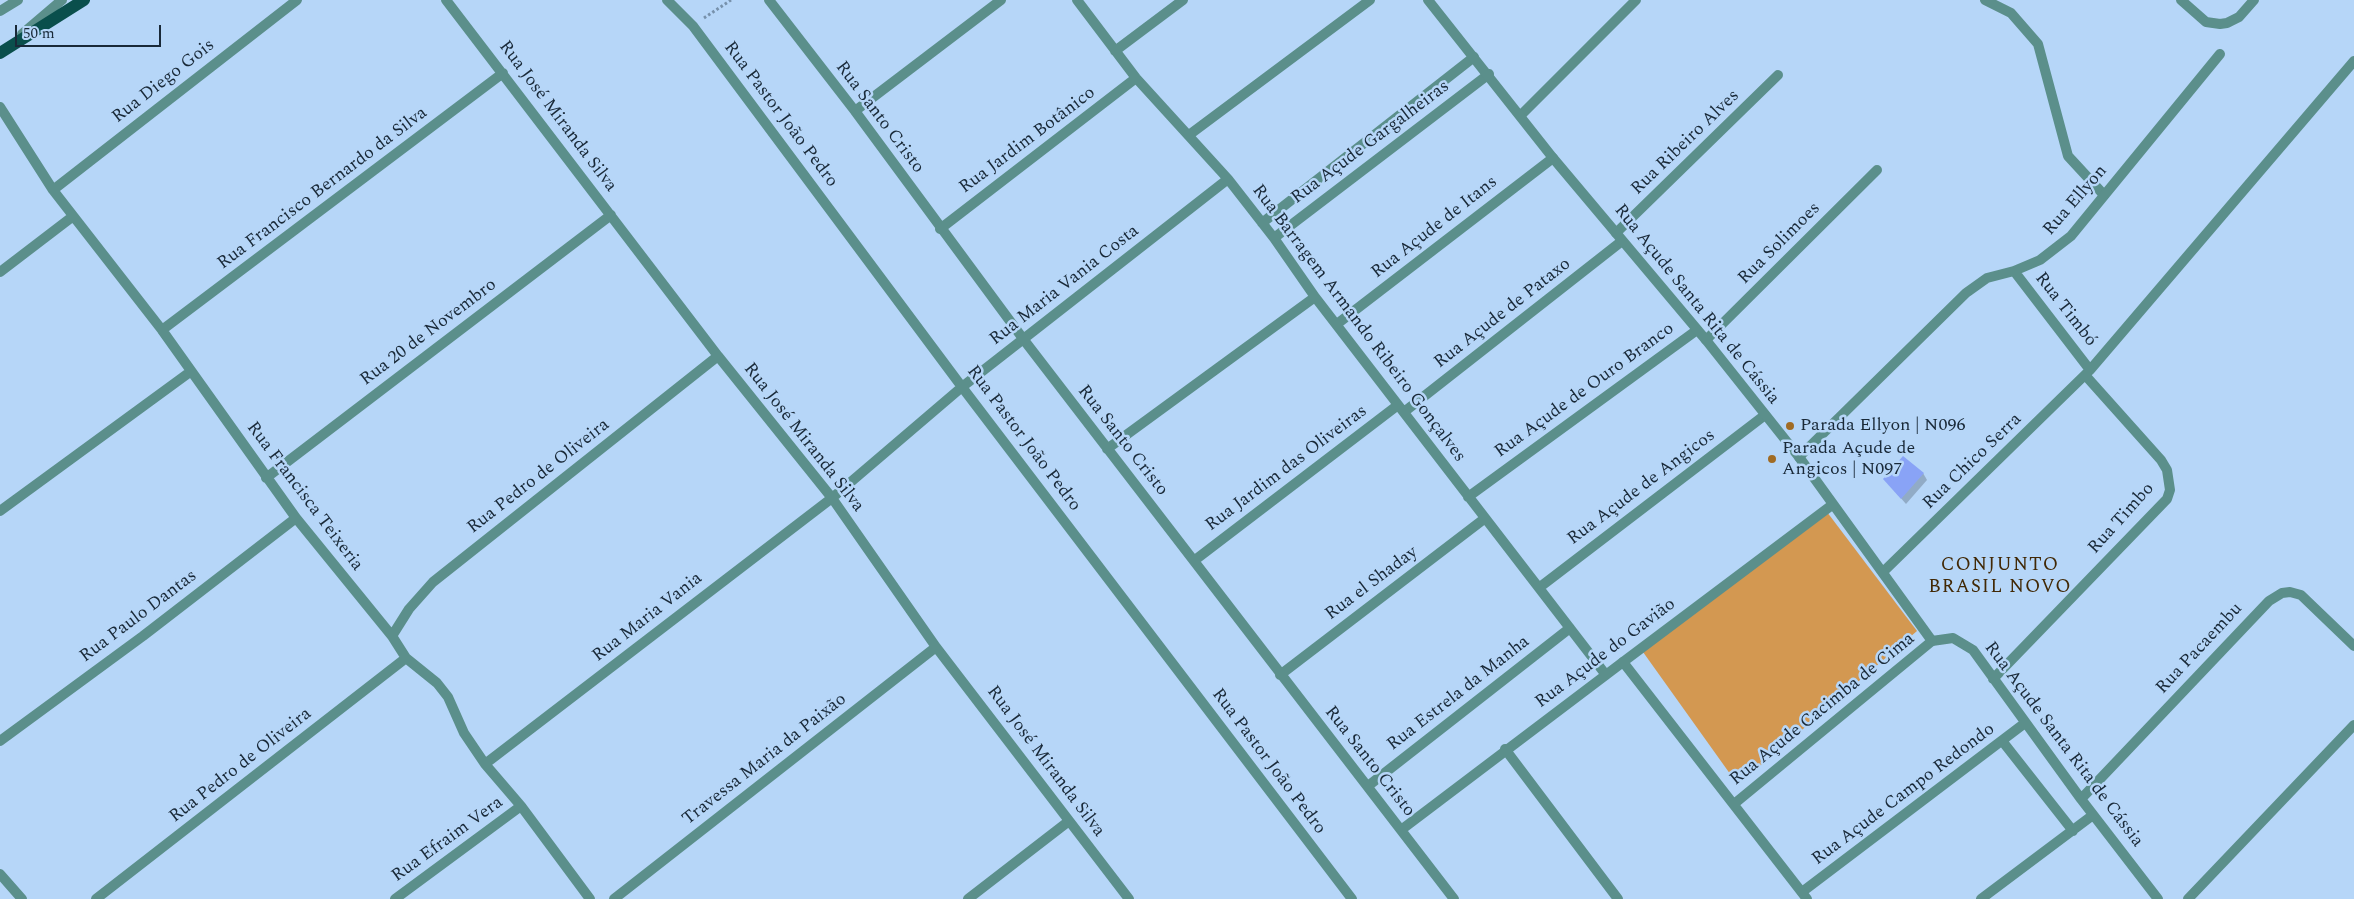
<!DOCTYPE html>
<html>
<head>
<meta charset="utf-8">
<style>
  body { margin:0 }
  #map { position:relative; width:2354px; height:899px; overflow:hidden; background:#b6d6f8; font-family:Spectral,serif }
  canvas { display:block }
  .scale { position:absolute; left:15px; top:25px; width:146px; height:22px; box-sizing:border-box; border:2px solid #192938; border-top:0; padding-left:6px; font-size:15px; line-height:18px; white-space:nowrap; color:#192938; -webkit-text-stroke:4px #b6d6f8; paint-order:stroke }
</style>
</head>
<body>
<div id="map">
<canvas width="2354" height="899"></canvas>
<div class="scale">50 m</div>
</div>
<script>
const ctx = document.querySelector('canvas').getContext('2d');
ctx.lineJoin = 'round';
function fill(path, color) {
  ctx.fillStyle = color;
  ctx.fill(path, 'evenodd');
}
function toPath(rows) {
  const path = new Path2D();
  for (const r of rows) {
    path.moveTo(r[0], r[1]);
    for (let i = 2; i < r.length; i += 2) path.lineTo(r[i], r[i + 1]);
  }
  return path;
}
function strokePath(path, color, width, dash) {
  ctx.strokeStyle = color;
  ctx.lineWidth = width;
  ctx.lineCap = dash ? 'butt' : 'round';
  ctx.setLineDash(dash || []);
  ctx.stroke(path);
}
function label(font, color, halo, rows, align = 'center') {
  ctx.font = font + ' Spectral,serif';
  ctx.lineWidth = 5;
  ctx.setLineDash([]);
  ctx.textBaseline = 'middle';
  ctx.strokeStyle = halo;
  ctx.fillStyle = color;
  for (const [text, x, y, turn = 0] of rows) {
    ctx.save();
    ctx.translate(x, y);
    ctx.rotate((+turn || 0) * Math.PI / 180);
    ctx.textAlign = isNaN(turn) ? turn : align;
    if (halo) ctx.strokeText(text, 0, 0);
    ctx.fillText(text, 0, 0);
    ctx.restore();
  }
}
fill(toPath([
  [1827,512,1917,631,1738,785,1643,652]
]), '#d39851');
fill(toPath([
  [1923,473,1927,480,1906,504,1885,480]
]), '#0003');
fill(toPath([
  [1903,456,1924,473,1901,499,1883,479]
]), '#89a3f6');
strokePath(toPath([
  [704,18,731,0]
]), '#7791ab', 3, [2.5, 2.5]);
strokePath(toPath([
  [1985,0,2011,13,2038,44,2068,156,2104,195],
  [2181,0,2206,22,2220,24,2227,23,2239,17,2254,0],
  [0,11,18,0],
  [22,34,62,0]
]), '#5b8f8b', 10);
strokePath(toPath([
  [446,0,718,356,832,498,936,647,1129,899],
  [667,0,693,26,962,387,1352,899],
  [769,0,855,111,1024,340,1454,899],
  [1077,0,1136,78,1228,179,1274,238,1315,297,1606,675],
  [1115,51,1183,0],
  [0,107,53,190,162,330,296,518,392,636,406,658,437,683,448,697,464,733,485,764,521,806,590,899],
  [855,111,1001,0],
  [1521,115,1636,0],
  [1189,135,1370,0],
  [53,190,297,0],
  [1262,223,1474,57],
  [940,229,1136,78],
  [1616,233,1778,75],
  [1274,238,1489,74],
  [2014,271,2090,370],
  [0,272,72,217],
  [1337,324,1553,158],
  [162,330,503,73],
  [1706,340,1877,170],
  [1404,412,1622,241],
  [1107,449,1315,297],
  [1799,457,1966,293,1987,278,2014,271,2040,260,2071,236,2220,54],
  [266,478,611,215],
  [1468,497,1697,330],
  [0,511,190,372],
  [1195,560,1398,405],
  [1883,572,2090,370,2354,61],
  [1540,587,1765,415],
  [392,636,409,609,433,582,718,356],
  [1932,641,1953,638,1973,650,2081,799,2158,899],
  [1280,675,1484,519],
  [1993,679,2167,499,2170,490,2167,470,2161,460,2085,375],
  [0,741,143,636,296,518],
  [2003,742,2073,831],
  [1505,749,1618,899],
  [485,764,832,498,962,387,1228,179],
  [1368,786,1570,628],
  [2081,799,2269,601,2282,593,2290,592,2301,595,2354,646],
  [1401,830,1623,662],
  [1802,892,2025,723],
  [96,899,406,658],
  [395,899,521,806],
  [614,899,936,647],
  [968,899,1069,821],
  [1981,899,2093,815],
  [2188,899,2354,725]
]), '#5b8f8b', 10);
strokePath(toPath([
  [1428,0,1553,158,1706,340,1799,457,1932,641,1734,804],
  [0,874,22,899],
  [1807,899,1623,662,1832,505]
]), '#5b8f8b', 10);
strokePath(toPath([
  [0,53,84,0]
]), '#0a4f4c', 12);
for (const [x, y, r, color] of [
  [1790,426,5,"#a06b24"],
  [1772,459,5,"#a06b24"]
]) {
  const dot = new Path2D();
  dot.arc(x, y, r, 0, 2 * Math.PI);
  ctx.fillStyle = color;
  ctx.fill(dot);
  strokePath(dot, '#b6d6f8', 2);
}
label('18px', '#192938', '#b6d6f8', [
  ["Rua Diego Gois",164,82,-38],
  ["Rua Pastor João Pedro",780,115,53],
  ["Rua José Miranda Silva",557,117,53],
  ["Rua Santo Cristo",879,118,53],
  ["Rua Jardim Botânico",1028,141,-37],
  ["Rua Açude Gargalheiras",1371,143,-37],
  ["Rua Ribeiro Alves",1686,143,-44],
  ["Rua Francisco Bernardo da Silva",323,189,-37],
  ["Rua Ellyon",2076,201,-49],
  ["Rua Açude de Itans",1435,228,-38],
  ["Rua Solimoes",1780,244,-45],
  ["Rua Maria Vania Costa",1065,286,-38],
  ["Rua Açude Santa Rita de Cássia",1696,305,51],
  ["Rua Timbó",2065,310,52],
  ["Rua Açude de Pataxo",1503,314,-38],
  ["Rua Barragem Armando Ribeiro Gonçalves",1358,324,53],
  ["Rua 20 de Novembro",429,333,-37],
  ["Rua Açude de Ouro Branco",1585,391,-36],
  ["Rua José Miranda Silva",803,438,52],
  ["Rua Pastor João Pedro",1023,439,53],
  ["Rua Santo Cristo",1122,441,52],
  ["Rua Chico Serra",1973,462,-44],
  ["Rua Jardim das Oliveiras",1287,469,-37],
  ["Rua Pedro de Oliveira",539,477,-38],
  ["Rua Açude de Angicos",1642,488,-37],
  ["Rua Francisca Teixeria",304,497,53],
  ["Rua Timbo",2122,519,-48],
  ["Rua el Shaday",1372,584,-37],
  ["Rua Paulo Dantas",139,617,-37],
  ["Rua Maria Vania",648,618,-38],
  ["Rua Pacaembu",2200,649,-47],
  ["Rua Açude do Gavião",1606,654,-37],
  ["Rua Estrela da Manha",1459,694,-38],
  ["Rua Açude Cacimba de Cima",1823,710,-39],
  ["Rua Açude Santa Rita de Cássia",2063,745,53],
  ["Travessa Maria da Paixão",765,760,-38],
  ["Rua José Miranda Silva",1045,762,53],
  ["Rua Pastor João Pedro",1268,762,53],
  ["Rua Santo Cristo",1369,762,52],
  ["Rua Pedro de Oliveira",241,766,-38],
  ["Rua Açude Campo Redondo",1904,795,-37],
  ["Rua Efraim Vera",448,840,-36]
]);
label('18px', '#192938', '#b6d6f8', [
  ["Parada Ellyon | N096",1800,426],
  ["Parada Açude de",1782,449],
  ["Angicos | N097",1782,470]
], 'left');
ctx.letterSpacing = '1px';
label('19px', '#412805', '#b6d6f8', [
  ["CONJUNTO",2000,566],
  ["BRASIL NOVO",2000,588]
]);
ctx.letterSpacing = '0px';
</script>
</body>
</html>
